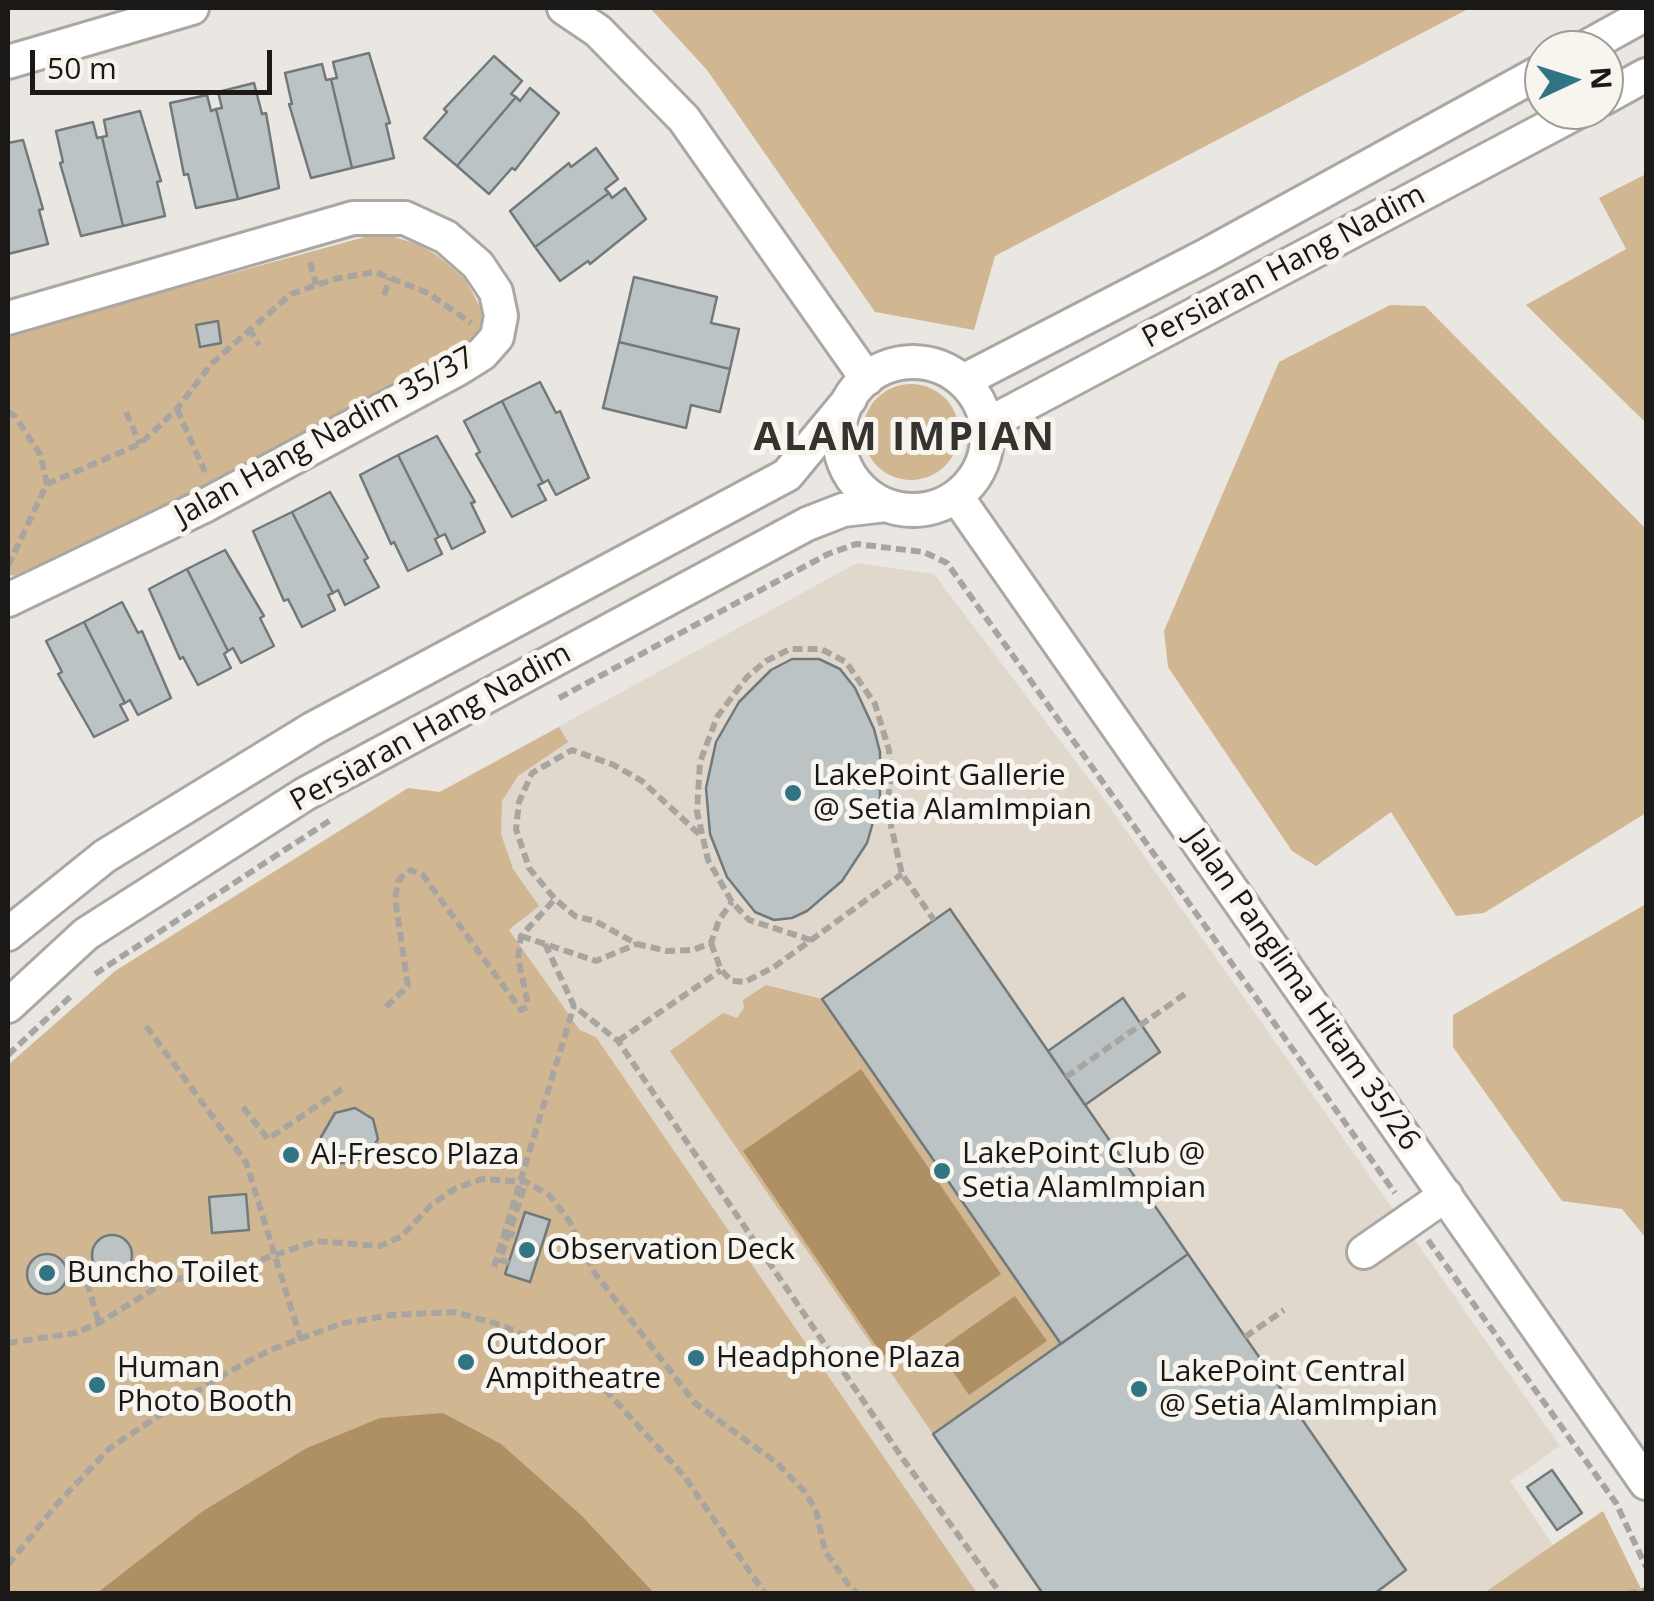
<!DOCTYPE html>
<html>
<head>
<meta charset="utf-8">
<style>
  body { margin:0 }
  #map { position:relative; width:1654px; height:1601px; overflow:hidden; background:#eae6e1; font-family:"Open Sans",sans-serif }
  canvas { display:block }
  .frame { position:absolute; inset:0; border:10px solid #1a1917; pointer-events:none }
  .north { position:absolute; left:1524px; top:30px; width:100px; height:100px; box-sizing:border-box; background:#f8f4ee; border:2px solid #9f9c98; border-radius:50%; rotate:86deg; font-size:28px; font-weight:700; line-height:40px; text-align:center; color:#1a1917 }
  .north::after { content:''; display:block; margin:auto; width:35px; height:45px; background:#317584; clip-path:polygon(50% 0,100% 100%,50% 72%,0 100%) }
  .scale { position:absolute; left:30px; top:50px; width:242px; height:45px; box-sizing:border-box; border:5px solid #1a1917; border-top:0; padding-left:12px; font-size:30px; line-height:35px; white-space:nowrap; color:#1a1917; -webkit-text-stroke:8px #f8f4ee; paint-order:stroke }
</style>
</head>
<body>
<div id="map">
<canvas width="1654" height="1601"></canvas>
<div class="frame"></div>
<div class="north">N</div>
<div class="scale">50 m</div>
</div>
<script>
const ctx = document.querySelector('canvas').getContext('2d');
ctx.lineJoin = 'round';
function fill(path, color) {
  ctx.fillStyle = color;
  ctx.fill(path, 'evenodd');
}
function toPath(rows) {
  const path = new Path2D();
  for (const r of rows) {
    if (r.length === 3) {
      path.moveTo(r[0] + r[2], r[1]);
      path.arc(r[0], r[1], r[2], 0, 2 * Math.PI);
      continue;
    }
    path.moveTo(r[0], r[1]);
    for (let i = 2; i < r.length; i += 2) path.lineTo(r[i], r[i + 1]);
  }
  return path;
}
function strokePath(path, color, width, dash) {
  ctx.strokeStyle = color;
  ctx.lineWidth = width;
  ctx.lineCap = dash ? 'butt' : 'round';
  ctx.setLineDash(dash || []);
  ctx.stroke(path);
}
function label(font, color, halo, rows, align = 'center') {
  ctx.font = font + ' "Open Sans",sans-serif';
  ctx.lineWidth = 10;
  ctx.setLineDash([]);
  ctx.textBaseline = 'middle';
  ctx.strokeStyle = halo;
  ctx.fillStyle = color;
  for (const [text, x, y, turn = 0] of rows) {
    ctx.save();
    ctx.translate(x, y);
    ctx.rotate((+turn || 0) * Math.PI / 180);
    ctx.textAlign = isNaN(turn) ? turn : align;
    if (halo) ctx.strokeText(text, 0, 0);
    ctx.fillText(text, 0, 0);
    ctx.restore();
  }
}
fill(toPath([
  [857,563,934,574,1104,799,1560,1446,1510,1481,1553,1545,1484,1593,977,1593,596,1037,580,1030,509,930,520,923,439,792]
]), '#e1d8cd');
fill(toPath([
  [650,8,1470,8,995,256,974,330,875,312,707,70],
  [1646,174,1646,423,1526,305,1626,249,1599,198],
  [365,237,394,237,418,244,438,256,465,279,483,312,480,329,469,347,39,572,19,576,8,575,9,334],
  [1390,305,1425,306,1646,529,1646,813,1484,913,1456,916,1391,812,1316,866,1292,851,1168,667,1164,631,1279,362],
  [911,432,48],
  [559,727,568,742,518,776,502,801,501,834,513,869,539,906,509,930,580,1030,596,1037,977,1593,8,1593,8,1065,115,971,408,788,440,792],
  [1646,904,1646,1238,1622,1209,1562,1201,1453,1047,1453,1015],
  [950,909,1188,1254,933,1434,670,1051,723,1013,737,1018,744,1008,743,1000,766,985,822,999],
  [1603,1511,1643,1593,1484,1593,1553,1545]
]), '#d1b692');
fill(toPath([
  [861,1069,1001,1274,883,1356,743,1151],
  [1015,1296,1047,1341,969,1395,938,1350],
  [443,1413,501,1444,582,1516,654,1593,97,1593,203,1511,307,1448,380,1418]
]), '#af9065');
const building = toPath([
  [369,53,390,123,386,124,394,158,352,168,331,79,337,78,333,62,369,53],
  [494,56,522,81,511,94,516,97,457,166,424,138,447,112,444,109,494,56],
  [322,64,326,80,331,79,352,168,311,178,289,104,292,104,285,73,322,64],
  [254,83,262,114,266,113,279,188,238,199,216,109,222,108,218,92,254,83],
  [530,88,559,113,515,170,512,168,489,194,457,166,516,97,520,101,530,88],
  [207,95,211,111,216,109,238,199,196,208,188,174,184,175,170,103,207,95],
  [140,111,161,181,157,182,165,216,123,226,102,137,107,136,104,120,140,111],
  [93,122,97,138,102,137,123,226,81,236,60,163,63,162,56,131,93,122],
  [23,140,43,209,39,210,48,244,8,254,8,143,23,140],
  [596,148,618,179,605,189,609,193,535,247,510,211,569,163,571,167,596,148],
  [625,188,646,219,590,264,588,261,560,281,535,247,609,193,612,198,625,188],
  [634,277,717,297,711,323,739,329,730,369,619,342,634,277],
  [218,321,221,343,200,347,196,325,218,321],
  [619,342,730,369,720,412,691,405,686,428,603,408,619,342],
  [540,382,556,413,560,411,589,478,556,495,548,480,543,483,502,401,540,382],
  [502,401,543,483,538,485,546,500,512,517,476,454,480,452,464,421,502,401],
  [437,436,475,502,471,503,485,532,452,549,445,534,439,537,398,455,437,436],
  [398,455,439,537,435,539,442,554,408,571,394,542,391,544,360,475,398,455],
  [330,492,368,558,364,560,379,587,345,605,338,590,333,593,292,512,330,492],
  [292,512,333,593,328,595,335,610,302,627,288,599,284,601,253,531,292,512],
  [225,550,264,616,260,618,274,646,241,663,233,648,228,651,187,569,225,550],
  [187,569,228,651,224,654,231,668,198,685,183,657,180,659,149,589,187,569],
  [122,602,138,633,142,631,171,698,138,715,130,700,125,703,84,622,122,602],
  [84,622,125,703,120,705,128,720,94,737,58,674,62,672,46,641,84,622],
  [792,659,819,659,840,669,855,688,874,729,880,752,880,798,867,843,842,881,807,911,792,918,774,920,755,912,727,877,710,834,706,788,716,742,739,702,771,670,792,659],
  [950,909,1188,1254,1061,1344,822,999,950,909],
  [1123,998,1160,1052,1085,1105,1048,1051,1123,998],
  [355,1108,373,1119,378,1139,367,1157,351,1163,338,1163,334,1154,336,1150,324,1147,321,1137,335,1113,355,1108],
  [246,1194,249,1230,212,1233,209,1197,246,1194],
  [525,1212,550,1220,530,1282,505,1274,525,1212],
  [112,1255,20],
  [1188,1254,1406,1570,1374,1594,1043,1594,933,1434,1188,1254],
  [47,1274,20],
  [1552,1470,1582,1513,1557,1530,1527,1487,1552,1470]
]);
fill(building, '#bbc3c4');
strokePath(building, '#72797b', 2.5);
const minor = toPath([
  [564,8,598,31,684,119,867,379],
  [1581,50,1646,14],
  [8,62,192,8],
  [1604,98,1646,75],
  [8,318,353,218,405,218,446,237,478,265,496,292,501,316,497,337,482,354,458,369,206,505,8,600],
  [913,436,74],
  [963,381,1205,256,1544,70],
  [986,425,1581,110],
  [957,497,1646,1483],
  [8,934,105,856,314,728,787,475,850,399],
  [8,1006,86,934,305,794,807,524,843,510,886,505],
  [1364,1252,1446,1195]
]);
strokePath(minor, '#aba7a2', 38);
strokePath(toPath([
  [310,262,316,285],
  [384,295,390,278],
  [249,328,259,345],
  [177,409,205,472],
  [8,412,15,416,40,454,47,484],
  [126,412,140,444],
  [8,566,47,484,140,444,177,409,211,364,291,294,334,279,375,272,428,293,471,323],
  [559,698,828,554,856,544,924,552,947,563,1395,1193],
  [878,806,934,814],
  [699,834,642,781,614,765,572,750,532,773,519,802,516,829,529,868,555,899,575,916,595,921,637,944,667,951,693,950,711,943,719,920,732,902],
  [521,936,596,961,637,944],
  [811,940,749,920,732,902,708,860,697,812,700,762,717,717,747,677,766,661,790,649,821,649,846,662,875,704,889,750,891,775,887,808,902,874,934,920],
  [711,943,721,970,732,981,745,982,774,967,902,874],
  [545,944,574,1006,618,1041,903,1459,1001,1594],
  [95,974,332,819],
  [386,1007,408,986,395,898,398,882,404,874,411,870,423,875,521,1010,527,1007,527,1000,518,958,521,936,555,899],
  [146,1026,246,1162,301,1340],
  [618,1041,721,970],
  [8,1055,71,996],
  [1066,1077,1185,994],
  [243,1107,268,1139,342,1089],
  [1428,1240,1616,1503,1646,1567],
  [509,1263,500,1260,526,1182],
  [83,1268,99,1323],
  [67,1274,95,1264],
  [1245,1337,1284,1310],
  [8,1343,75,1333,99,1323,160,1285,197,1273,237,1268,316,1241,380,1246,402,1236,431,1205,456,1188,482,1179,526,1182,549,1195,568,1219,594,1272,695,1403,777,1463,805,1492,816,1510,825,1551,848,1584,858,1594],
  [8,1565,56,1505,111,1447,219,1377,270,1350,340,1324,391,1315,455,1312,504,1326,559,1352,599,1383,685,1477,765,1594],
  [1627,1594,1646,1590]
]), '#a8a5a1', 6, [10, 5]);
strokePath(minor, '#fff', 32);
strokePath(toPath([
  [505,1232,517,1236],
  [494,1267,574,1006]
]), '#a8a5a1', 6, [10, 5]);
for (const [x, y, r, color] of [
  [793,793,10,"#317584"],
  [291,1155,10,"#317584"],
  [942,1171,10,"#317584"],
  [527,1250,10,"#317584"],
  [47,1273,10,"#317584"],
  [696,1358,10,"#317584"],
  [466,1362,10,"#317584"],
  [97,1385,10,"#317584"],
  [1139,1389,10,"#317584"]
]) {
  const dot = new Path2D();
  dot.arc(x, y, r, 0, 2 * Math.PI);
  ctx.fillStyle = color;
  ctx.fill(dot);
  strokePath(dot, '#f8f4ee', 4);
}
label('30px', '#1a1917', '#f8f4ee', [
  ["Persiaran Hang Nadim",1284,267,-28],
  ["Jalan Hang Nadim 35/37",325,437,-29],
  ["Persiaran Hang Nadim",431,728,-29],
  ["Jalan Panglima Hitam 35/26",1302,990,55]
]);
label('30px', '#1a1917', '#f8f4ee', [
  ["LakePoint Gallerie",813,776],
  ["@ Setia AlamImpian",813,810],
  ["LakePoint Club @",962,1154],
  ["Setia AlamImpian",962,1188],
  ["Al-Fresco Plaza",311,1155],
  ["Observation Deck",547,1250],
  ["Buncho Toilet",67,1273],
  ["Outdoor",486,1345],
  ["Ampitheatre",486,1379],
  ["Headphone Plaza",716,1358],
  ["Human",117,1368],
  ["Photo Booth",117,1402],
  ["LakePoint Central",1159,1372],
  ["@ Setia AlamImpian",1159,1406]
], 'left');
ctx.letterSpacing = '2.5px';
label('bold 40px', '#36332f', '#f8f4ee', [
  ["ALAM IMPIAN",905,439]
]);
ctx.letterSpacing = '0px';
</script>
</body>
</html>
